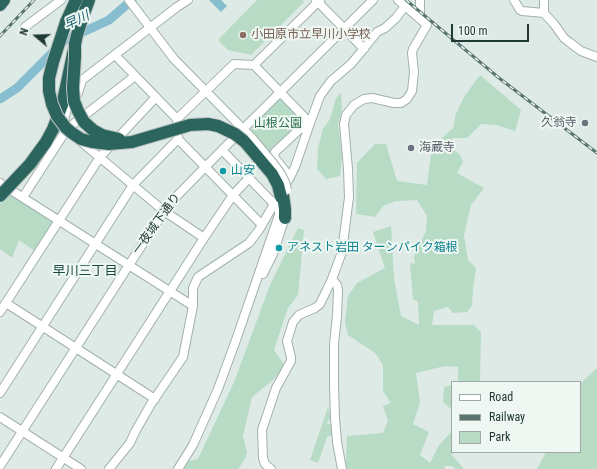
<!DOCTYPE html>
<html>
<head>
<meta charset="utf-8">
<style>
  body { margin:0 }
  #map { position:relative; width:597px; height:469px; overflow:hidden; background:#deeae6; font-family:"Roboto Condensed",sans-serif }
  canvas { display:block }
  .legend { position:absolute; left:451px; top:381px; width:130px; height:72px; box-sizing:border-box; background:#eff7f3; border:1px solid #9caba7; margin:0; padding:5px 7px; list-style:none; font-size:12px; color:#203934 }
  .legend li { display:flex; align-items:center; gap:8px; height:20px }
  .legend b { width:20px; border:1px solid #9caba7 }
  .north { position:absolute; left:16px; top:16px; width:40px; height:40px; -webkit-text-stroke:3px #eff7f3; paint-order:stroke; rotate:289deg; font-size:11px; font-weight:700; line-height:16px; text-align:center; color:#203934 }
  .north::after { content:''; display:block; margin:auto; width:14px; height:18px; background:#203934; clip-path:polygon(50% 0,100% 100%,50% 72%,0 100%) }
  .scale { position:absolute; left:451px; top:24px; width:78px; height:18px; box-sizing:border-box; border:2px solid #203934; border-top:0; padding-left:5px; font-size:12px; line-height:14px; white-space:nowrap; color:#203934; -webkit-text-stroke:3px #eff7f3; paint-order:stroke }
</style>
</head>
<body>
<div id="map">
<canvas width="597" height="469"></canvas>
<ul class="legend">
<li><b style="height:5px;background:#fff"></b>Road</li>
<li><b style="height:5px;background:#5a7570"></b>Railway</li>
<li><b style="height:11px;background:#b7dbc4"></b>Park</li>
</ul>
<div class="north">N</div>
<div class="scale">100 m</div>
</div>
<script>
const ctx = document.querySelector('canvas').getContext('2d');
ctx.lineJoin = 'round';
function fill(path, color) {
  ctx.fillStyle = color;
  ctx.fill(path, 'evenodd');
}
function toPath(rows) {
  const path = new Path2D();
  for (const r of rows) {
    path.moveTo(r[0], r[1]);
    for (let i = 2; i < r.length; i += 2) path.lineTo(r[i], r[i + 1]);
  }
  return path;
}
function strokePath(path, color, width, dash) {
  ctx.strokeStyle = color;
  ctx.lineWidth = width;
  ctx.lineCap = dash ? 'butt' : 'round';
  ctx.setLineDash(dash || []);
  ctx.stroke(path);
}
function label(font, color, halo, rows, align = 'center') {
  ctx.font = font + ' "Roboto Condensed","Noto Sans JP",sans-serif';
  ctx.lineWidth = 4;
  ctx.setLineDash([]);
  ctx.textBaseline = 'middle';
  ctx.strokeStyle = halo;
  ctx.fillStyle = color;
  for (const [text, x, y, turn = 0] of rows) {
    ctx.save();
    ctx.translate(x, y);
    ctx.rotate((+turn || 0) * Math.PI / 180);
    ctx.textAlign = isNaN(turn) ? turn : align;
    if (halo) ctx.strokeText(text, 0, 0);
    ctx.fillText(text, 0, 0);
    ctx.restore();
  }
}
fill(toPath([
  [257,0,302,0,304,2,251,55,228,50,218,40],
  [480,75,521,110,515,131,496,125,481,124,467,138,453,138,447,144,460,155,463,162,457,173,484,188,471,205,464,235,468,260,476,268,473,289,472,306,467,312,453,313,448,307,434,311,432,325,474,325,481,332,480,382,458,382,458,367,445,366,416,373,420,403,413,424,429,432,420,455,430,463,439,445,452,431,452,452,455,452,451,454,464,469,456,469,452,466,445,466,445,469,341,469,340,464,346,460,347,436,383,433,388,421,383,406,391,403,383,391,383,365,375,353,348,335,345,323,348,296,357,283,385,268,373,232,391,226,394,279,401,316,419,325,418,301,413,300,410,263,415,264,414,256,426,231,427,216,417,200,396,201,383,206,375,217,356,214,357,163,375,144,386,144,397,181,427,185,431,154,440,140,454,127,455,116,464,97],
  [341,93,342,111,338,124,342,156,340,176,326,179,317,169,318,148,323,129,330,119,336,98],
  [281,98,304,122,270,155,252,134,252,126],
  [10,191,55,221,36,252,19,240,12,258,0,249,0,204],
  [298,228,304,230,298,295,288,308,274,350,285,366,273,380,252,397,243,436,247,452,245,459,238,469,182,469,184,466,189,461,198,459,234,382,270,285],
  [597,368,597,469,537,469,546,452,580,452,580,384],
  [452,385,452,410,443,402,444,387],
  [328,407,331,418,326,423,334,426,331,435,327,437,318,463,310,460]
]), '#b7dbc4');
fill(toPath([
  [209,0,221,0,227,6,221,12]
]), '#86becf');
strokePath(toPath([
  [0,99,17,88,64,41,109,20,132,0]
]), '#86becf', 9);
const minor = toPath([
  [129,0,174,59,252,138],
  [316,0,364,49],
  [514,0,520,10,522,11,544,13,554,24,564,38,569,42,581,51,597,57],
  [544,13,544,0],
  [420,19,420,0],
  [25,27,61,0],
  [115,55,177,119],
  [254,65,320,0],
  [67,125,64,119,70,99,78,93,82,80,177,7,188,0],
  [80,141,164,211,204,238],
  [290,177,295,167,310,123,320,96,331,81,351,64,361,52,377,32,385,28,396,18,405,6],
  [0,183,193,306],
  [23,197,67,129,135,76],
  [262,225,178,139,177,119,234,64,254,65,310,123,304,125,275,152,274,157,290,177,274,204],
  [263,274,273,254,286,214],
  [332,279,337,285,338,290,337,316,334,344,334,385,335,418,337,442,342,469],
  [6,303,155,399],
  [0,312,100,157,156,97],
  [0,393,133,185,178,139],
  [0,417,81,469],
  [0,466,129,265,169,204,222,150,373,0],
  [56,469,204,238,233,195,249,178],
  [109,469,130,443,135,432,151,404,183,357,193,306,193,288,198,277,249,243,259,230,274,204,222,150],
  [178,469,193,445,218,389,236,340,279,215,279,207],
  [271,469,265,464,263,458,262,430,276,388,291,361,291,357,287,341,288,338,293,322,299,315,315,308,320,304,332,279,342,252,349,197,348,169,344,124,346,115,354,105,364,99,372,98,394,103,401,103,407,99,412,91,414,72,412,53,413,49,427,25,398,0]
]);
const highway = toPath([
  [0,5,4,0],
  [66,22,76,0],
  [46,142,53,129,62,105,66,87,77,35,82,19,89,0],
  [283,195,285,209,285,218]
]);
strokePath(minor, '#a1b1ad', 10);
strokePath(highway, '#bcc4c2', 14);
strokePath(minor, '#fff', 8);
strokePath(highway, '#2c655e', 12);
const rail = toPath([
  [406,0,499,78,597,153],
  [0,36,34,0]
]);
strokePath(rail, '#5a7570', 3);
strokePath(rail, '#eff7f3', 1.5, [4.5]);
const minorBridge = toPath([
  [252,138,273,163,281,174,285,182,287,190]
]);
const highwayBridge = toPath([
  [66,22,53,62,49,78,49,91,52,104,57,116,66,128,72,133,81,139,92,142,109,144,132,142,190,125,208,124,218,126,235,134,245,142,272,174,278,185,281,197],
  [75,44,75,57,73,88,74,101,78,111,84,122,93,130,102,135,119,139],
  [0,196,30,164,46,142]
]);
strokePath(minorBridge, '#a1b1ad', 10, []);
strokePath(highwayBridge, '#bcc4c2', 14, []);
strokePath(minorBridge, '#fff', 8);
strokePath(highwayBridge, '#2c655e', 12);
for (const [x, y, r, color] of [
  [243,35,4,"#8d6e63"],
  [585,123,4,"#6b7280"],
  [411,148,4,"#6b7280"],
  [223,171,4,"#0f9aa8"],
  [279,248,4,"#0f9aa8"]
]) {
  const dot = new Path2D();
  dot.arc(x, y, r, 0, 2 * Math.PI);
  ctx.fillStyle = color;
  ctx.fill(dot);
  strokePath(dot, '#eff7f3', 1.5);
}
label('12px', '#785e54', '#eff7f3', [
  ["小田原市立早川小学校",251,35]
], 'left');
label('12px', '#5b616d', '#eff7f3', [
  ["久翁寺",577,123],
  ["海蔵寺",419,148,"left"]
], 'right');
label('12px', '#2b6f4b', '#eff7f3', [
  ["山根公園",278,124]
]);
label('12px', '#0d838f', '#eff7f3', [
  ["山安",231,171],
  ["アネスト岩田 ターンパイク箱根",287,248]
], 'left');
label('12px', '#203934', '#eff7f3', [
  ["一夜城下通り",157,224,-54]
]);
label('italic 13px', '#1b5e74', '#eff7f3', [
  ["早川",77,21,-25]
]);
label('13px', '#1c4b43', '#eff7f3', [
  ["早川三丁目",85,272]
]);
</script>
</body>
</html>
